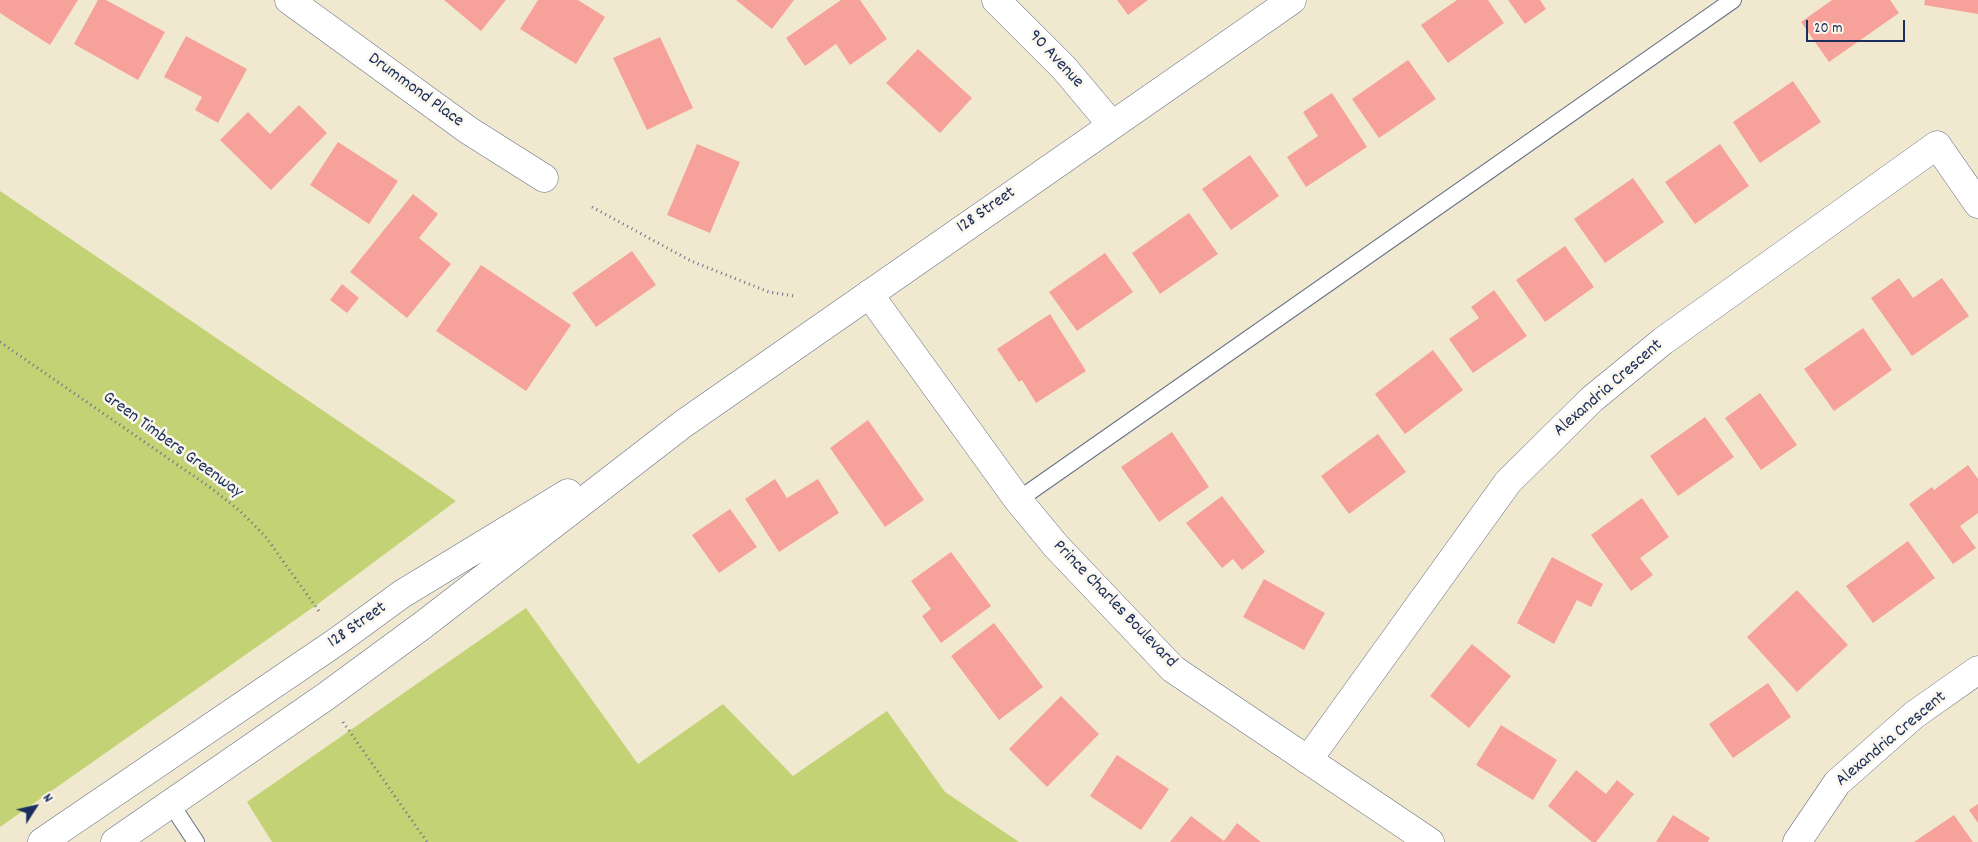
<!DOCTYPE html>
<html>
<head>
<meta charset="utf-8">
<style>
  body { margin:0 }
  #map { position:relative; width:1978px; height:842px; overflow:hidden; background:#f0e9cf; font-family:Dekko,sans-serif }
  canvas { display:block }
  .north { position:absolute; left:10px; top:782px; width:50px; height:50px; -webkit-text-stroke:4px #fbf7ec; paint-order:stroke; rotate:55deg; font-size:14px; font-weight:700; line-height:20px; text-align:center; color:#1b2f5e }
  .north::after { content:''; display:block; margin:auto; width:18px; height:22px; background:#1b2f5e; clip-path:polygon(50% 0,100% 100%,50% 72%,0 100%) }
  .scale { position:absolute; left:1806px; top:20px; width:99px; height:22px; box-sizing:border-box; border:2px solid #1b2f5e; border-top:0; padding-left:6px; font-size:15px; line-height:18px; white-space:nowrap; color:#1b2f5e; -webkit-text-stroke:4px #fbf7ec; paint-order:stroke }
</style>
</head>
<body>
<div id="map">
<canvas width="1978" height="842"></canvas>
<div class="north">N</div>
<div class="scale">20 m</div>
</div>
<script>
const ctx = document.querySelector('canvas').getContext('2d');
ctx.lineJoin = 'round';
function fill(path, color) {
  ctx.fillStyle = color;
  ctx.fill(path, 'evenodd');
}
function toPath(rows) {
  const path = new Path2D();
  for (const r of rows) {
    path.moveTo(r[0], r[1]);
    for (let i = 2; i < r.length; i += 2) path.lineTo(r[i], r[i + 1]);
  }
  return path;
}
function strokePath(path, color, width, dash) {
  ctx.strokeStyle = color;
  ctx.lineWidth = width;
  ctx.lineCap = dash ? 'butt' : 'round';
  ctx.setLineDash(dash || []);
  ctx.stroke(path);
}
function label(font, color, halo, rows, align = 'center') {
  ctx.font = font + ' Dekko,sans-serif';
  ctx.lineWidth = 5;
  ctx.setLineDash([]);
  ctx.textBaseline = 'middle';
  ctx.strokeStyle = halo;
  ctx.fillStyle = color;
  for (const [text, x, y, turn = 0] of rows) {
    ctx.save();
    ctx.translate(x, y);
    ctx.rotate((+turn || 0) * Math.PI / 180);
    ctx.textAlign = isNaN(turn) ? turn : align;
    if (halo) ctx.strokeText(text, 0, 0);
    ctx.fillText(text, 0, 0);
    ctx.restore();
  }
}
fill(toPath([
  [0,191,456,501,315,606,0,827],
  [526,608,638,764,723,704,793,776,887,711,945,792,1019,842,272,842,247,802]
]), '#c2d274');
fill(toPath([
  [0,0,78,0,50,45,0,13],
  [98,0,106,0,165,32,138,80,74,44],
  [444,0,506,0,481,31],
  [538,0,578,0,605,17,576,64,520,29],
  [736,0,794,0,772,29],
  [841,0,860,0,887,39,850,65,836,44,805,66,786,38],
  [1117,0,1148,0,1128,15],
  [1457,0,1488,0,1504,23,1448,63,1421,25],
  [1508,0,1540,0,1546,9,1525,24],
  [1832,0,1890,0,1899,13,1829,62,1801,22],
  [1925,0,1978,0,1978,14,1924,5],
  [186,36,247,69,218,123,195,110,202,97,164,77],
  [660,37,693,108,647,130,613,58],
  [918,49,972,98,940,133,886,83],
  [1408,60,1436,99,1379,138,1352,99],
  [1793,81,1821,122,1760,163,1733,122],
  [1332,93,1367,147,1306,187,1287,157,1318,136,1303,112],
  [299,105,327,133,271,190,220,140,248,112,270,134],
  [338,142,398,181,369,224,310,185],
  [697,144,740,162,710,233,667,215],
  [1720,144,1749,186,1695,224,1665,182],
  [1250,155,1279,196,1231,230,1202,189],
  [1633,178,1664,222,1605,263,1574,219],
  [413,194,438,214,419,238,451,264,407,318,350,272],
  [1189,213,1218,254,1160,294,1132,253],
  [1565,246,1594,287,1545,322,1516,280],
  [632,251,656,285,596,327,572,293],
  [1105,253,1133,292,1077,331,1049,292],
  [481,265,571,325,526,391,436,331],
  [1899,278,1913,298,1942,278,1969,316,1912,356,1871,298],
  [342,284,359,298,347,313,330,300],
  [1494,290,1527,336,1473,373,1449,339,1479,318,1471,307],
  [1050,314,1086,371,1036,403,1022,380,1019,382,997,349],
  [1863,328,1892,370,1834,411,1804,369],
  [1433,350,1463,390,1405,434,1375,394],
  [1760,393,1797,445,1761,470,1725,418],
  [1705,417,1734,457,1678,496,1650,456],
  [868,420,924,500,885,527,830,448],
  [1172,432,1209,487,1159,522,1121,467],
  [1378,434,1406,472,1349,514,1321,476],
  [1968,465,1978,479,1978,513,1960,526,1976,548,1953,564,1909,504,1932,487,1934,490],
  [775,479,787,498,818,479,839,513,779,552,745,499],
  [1222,496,1265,552,1242,570,1233,559,1222,568,1186,523],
  [1642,498,1669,537,1640,558,1653,575,1631,591,1591,535],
  [730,509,757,547,719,573,692,535],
  [1908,541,1935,578,1873,623,1846,586],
  [951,552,991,606,941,643,922,616,931,609,911,581],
  [1552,557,1603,584,1591,607,1577,600,1554,644,1517,623],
  [1264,579,1325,613,1304,650,1243,617],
  [1797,590,1848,645,1797,692,1747,637],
  [994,623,1043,687,999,720,951,656],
  [1472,644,1511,676,1469,728,1430,696],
  [1768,683,1791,717,1733,758,1709,724],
  [1061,696,1099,734,1047,787,1009,749],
  [1501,725,1557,760,1533,800,1476,765],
  [1117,755,1169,789,1141,830,1090,796],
  [1576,770,1606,794,1617,780,1634,794,1596,842,1592,842,1548,806],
  [1978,804,1978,823,1969,810],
  [1673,815,1710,838,1708,842,1656,842],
  [1954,815,1973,842,1914,842],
  [1191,816,1224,841,1237,823,1261,842,1170,842]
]), '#f6a29b');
const service = toPath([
  [1018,500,1733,0],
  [171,804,196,842]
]);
const minor = toPath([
  [289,0,468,130,544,178],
  [996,0,1064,68,1111,124],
  [1308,760,1508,482,1592,399,1663,341,1937,145,1978,204],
  [1797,842,1837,783,1914,715,1978,670]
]);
const tertiary = toPath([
  [869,294,1018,500,1056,546,1173,669,1430,842]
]);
const secondary = toPath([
  [42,842,339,640,402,594,568,493],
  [115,842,325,697,423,625,683,424,1292,0]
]);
strokePath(service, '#667086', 18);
strokePath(minor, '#667086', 29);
strokePath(tertiary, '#667086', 29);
strokePath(secondary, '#667086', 29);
strokePath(toPath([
  [592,207,691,261,769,292,794,296],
  [0,342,211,488,240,511,265,536,321,614],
  [343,722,427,842]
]), '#667086', 3, [1, 4]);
strokePath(service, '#fff', 16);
strokePath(minor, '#fff', 28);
strokePath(tertiary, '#fff', 28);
strokePath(secondary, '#fff', 28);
label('18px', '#1b2f5e', '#fbf7ec', [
  ["90 Avenue",1055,60,47],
  ["Drummond Place",415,91,36],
  ["128 Street",987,211,-35],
  ["Alexandria Crescent",1609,389,-41],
  ["Green Timbers Greenway",172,446,36],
  ["Prince Charles Boulevard",1114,605,46],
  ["128 Street",358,626,-35],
  ["Alexandria Crescent",1892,740,-40]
]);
</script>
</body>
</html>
